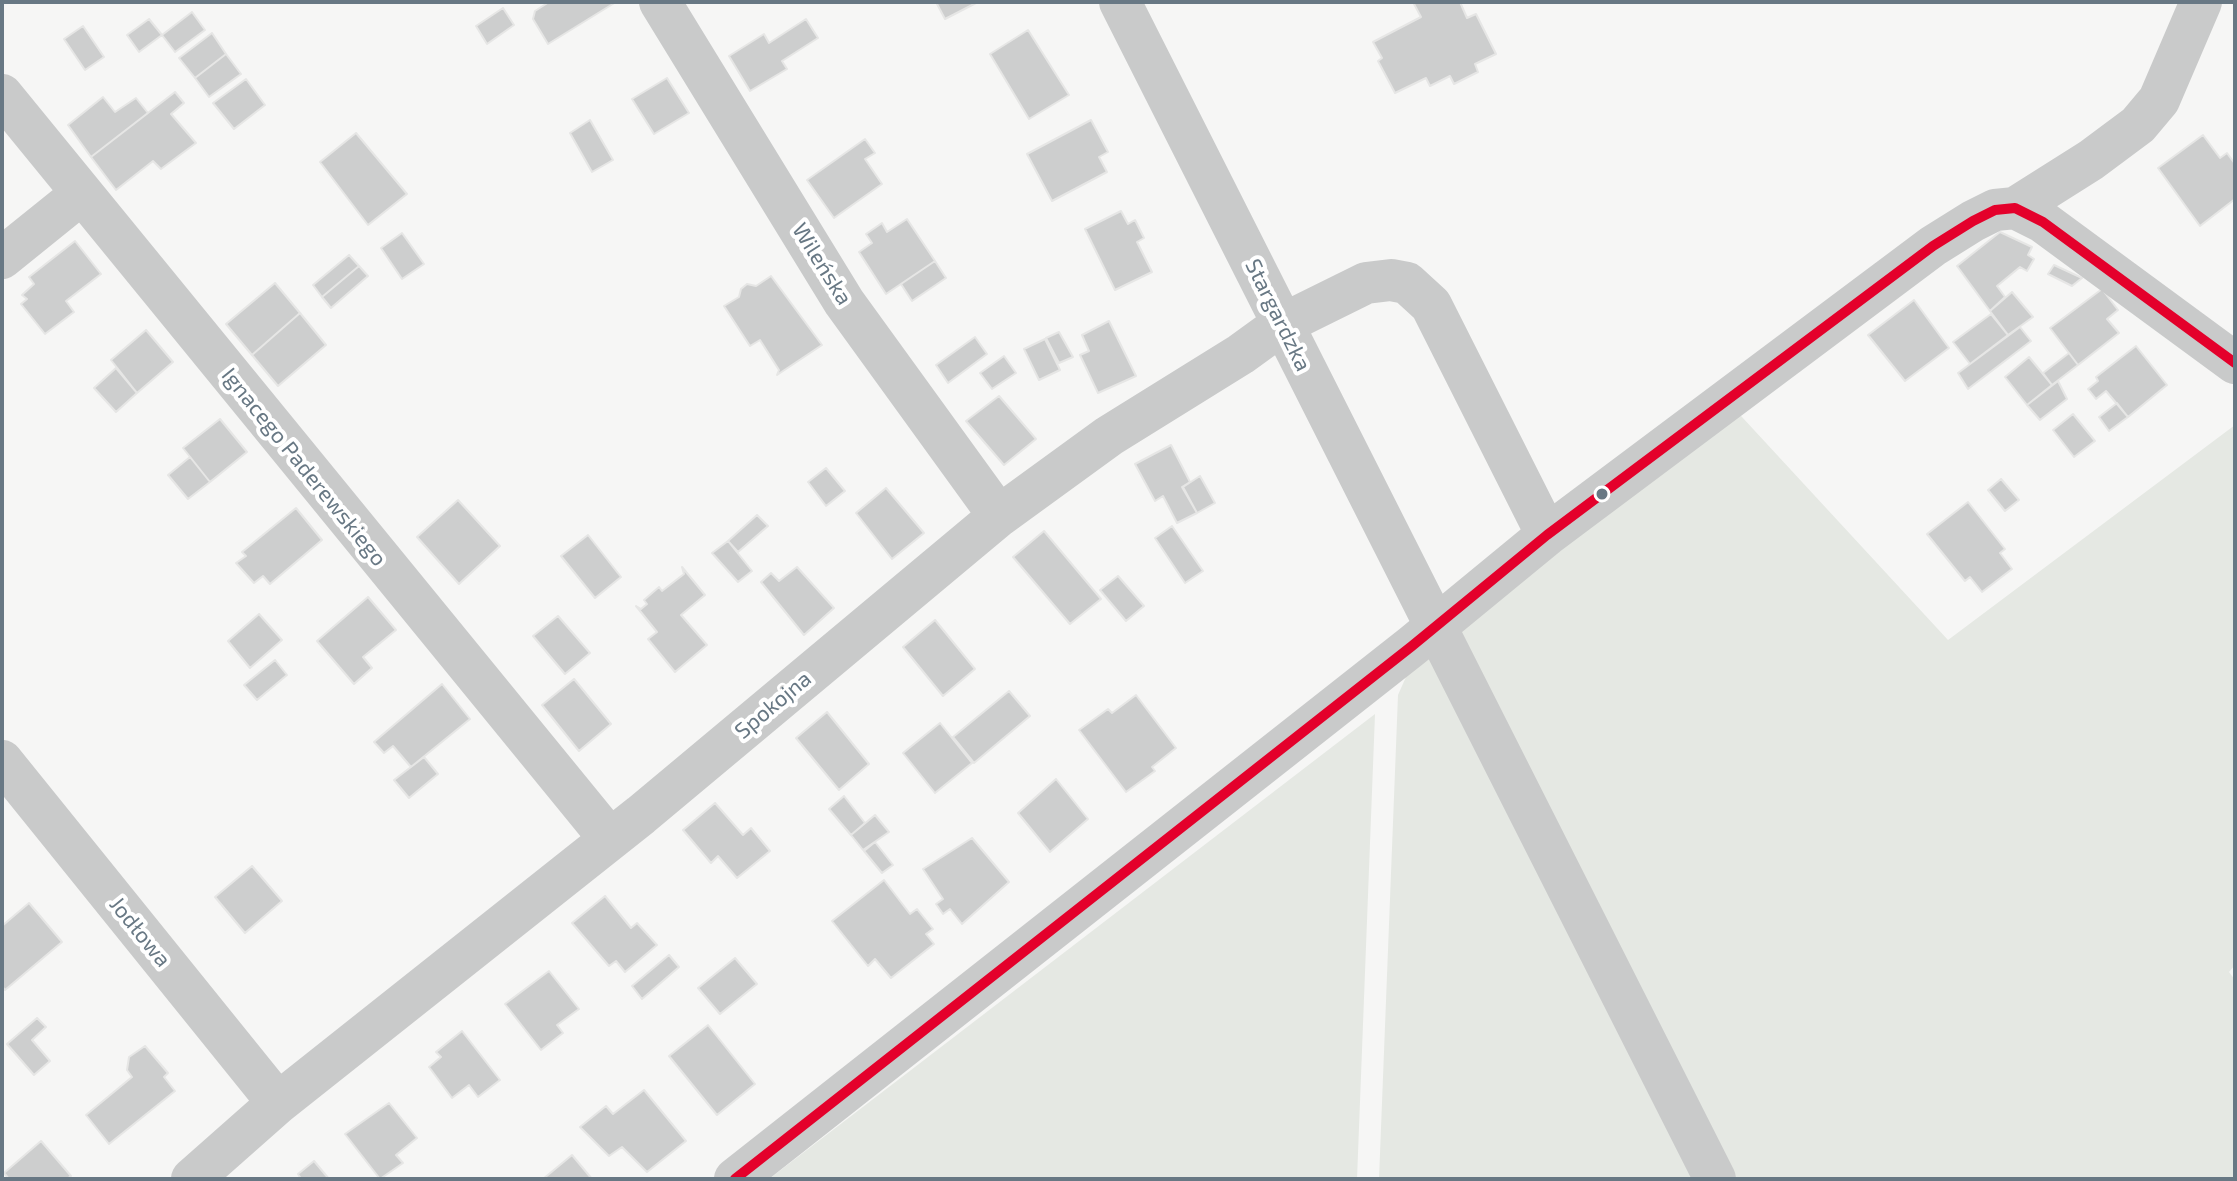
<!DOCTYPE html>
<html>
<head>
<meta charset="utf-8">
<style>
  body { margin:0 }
  #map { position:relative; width:2237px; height:1181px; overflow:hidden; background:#f6f6f5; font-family:"Exo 2",sans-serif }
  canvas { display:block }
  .frame { position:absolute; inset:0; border:4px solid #687884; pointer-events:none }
</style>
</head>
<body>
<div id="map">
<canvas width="2237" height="1181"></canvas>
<div class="frame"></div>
</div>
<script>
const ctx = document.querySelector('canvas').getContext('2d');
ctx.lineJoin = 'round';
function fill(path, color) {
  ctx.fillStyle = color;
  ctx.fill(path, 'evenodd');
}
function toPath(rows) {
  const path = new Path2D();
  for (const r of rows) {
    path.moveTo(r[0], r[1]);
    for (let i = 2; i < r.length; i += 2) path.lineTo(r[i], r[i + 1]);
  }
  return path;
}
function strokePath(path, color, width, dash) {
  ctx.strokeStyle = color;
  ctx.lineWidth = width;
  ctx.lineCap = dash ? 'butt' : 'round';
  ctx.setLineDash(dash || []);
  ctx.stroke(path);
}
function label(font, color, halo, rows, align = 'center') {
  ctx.font = font + ' "Exo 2",sans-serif';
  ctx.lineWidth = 8;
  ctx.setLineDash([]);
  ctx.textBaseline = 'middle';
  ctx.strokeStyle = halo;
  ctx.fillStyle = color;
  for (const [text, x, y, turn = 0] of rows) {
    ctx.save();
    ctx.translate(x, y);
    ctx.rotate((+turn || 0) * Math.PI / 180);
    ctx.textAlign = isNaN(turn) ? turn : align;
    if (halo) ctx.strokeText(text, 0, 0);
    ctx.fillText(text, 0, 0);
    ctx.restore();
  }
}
fill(toPath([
  [1730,404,1948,640,2235,425,2235,965,2229,972,2235,980,2235,1179,1379,1179,1398,695,1413,661],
  [1375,714,1357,1179,769,1179]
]), '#e5e8e3');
const building = toPath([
  [549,2,616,2,548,44,533,19,535,11,549,2],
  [936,2,978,2,945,19,936,2],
  [1413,2,1460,2,1467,18,1476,14,1496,54,1475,64,1478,72,1454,84,1450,76,1430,86,1426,78,1395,93,1378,61,1382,58,1373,42,1421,17,1413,2],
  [503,8,514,25,487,44,476,26,503,8],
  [192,12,205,30,175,52,162,35,192,12],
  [149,19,162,35,139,52,127,35,149,19],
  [806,19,818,38,782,61,787,69,750,91,729,56,764,34,769,43,806,19],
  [83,26,104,57,85,70,64,39,83,26],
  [1028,30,1069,95,1029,119,990,54,1028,30],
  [212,33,226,54,195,78,179,58,212,33],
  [226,54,241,74,209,97,195,78,226,54],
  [667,78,689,113,654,134,632,99,667,78],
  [246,79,265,105,234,129,213,103,246,79],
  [175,92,184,103,171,114,196,143,161,169,153,161,116,190,91,157,175,92],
  [103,97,115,112,136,98,148,113,91,157,68,125,103,97],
  [590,120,613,160,592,172,570,133,590,120],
  [1091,120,1108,152,1099,157,1107,172,1052,201,1027,154,1091,120],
  [356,133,407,194,368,225,320,162,356,133],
  [2203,135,2220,158,2227,153,2235,164,2235,199,2200,226,2158,168,2203,135],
  [865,139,875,153,865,159,882,184,834,218,807,180,865,139],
  [1121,211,1128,224,1135,220,1144,238,1137,242,1152,272,1115,290,1085,229,1121,211],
  [907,219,935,261,886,294,859,252,872,243,866,234,882,223,887,232,907,219],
  [2000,232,2032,247,2028,255,2034,259,2027,271,2020,267,1997,286,2005,297,1990,311,1957,266,2000,232],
  [402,233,424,264,402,279,381,248,402,233],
  [75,241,101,274,66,301,74,312,45,334,21,304,27,299,22,295,34,284,29,277,75,241],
  [349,255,359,266,322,297,313,285,349,255],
  [935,261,946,278,912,301,901,284,935,261],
  [2054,265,2082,278,2072,286,2048,274,2054,265],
  [359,266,368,276,331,308,322,297,359,266],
  [771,276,822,345,777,375,779,370,760,340,750,346,724,306,739,297,741,289,747,284,756,286,771,276],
  [275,283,300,313,252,355,226,324,275,283],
  [2102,289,2118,310,2107,319,2119,333,2078,365,2050,328,2102,289],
  [2012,292,2033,317,2008,335,1990,311,2012,292],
  [1914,300,1949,348,1905,381,1868,335,1914,300],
  [300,313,326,345,278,386,252,355,300,313],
  [1991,314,2008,335,1970,364,1953,342,1991,314],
  [1109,321,1136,376,1098,393,1080,355,1089,351,1082,335,1109,321],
  [2020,327,2031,341,1968,389,1958,373,2020,327],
  [146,330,173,362,137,393,111,360,146,330],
  [1059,332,1073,357,1059,363,1046,338,1059,332],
  [975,337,987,354,948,383,936,365,975,337],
  [1045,339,1060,370,1039,380,1024,349,1045,339],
  [2136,346,2167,385,2128,417,2106,391,2096,399,2088,389,2098,381,2096,377,2136,346],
  [2069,353,2078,365,2052,385,2043,373,2069,353],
  [1004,356,1016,373,992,389,980,373,1004,356],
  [2029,357,2052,385,2027,405,2005,377,2029,357],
  [116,368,137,393,116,412,94,388,116,368],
  [2058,381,2067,399,2040,420,2027,405,2058,381],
  [999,396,1036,439,1004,465,966,421,999,396],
  [2117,403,2128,417,2109,431,2099,417,2117,403],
  [2073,414,2095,441,2074,457,2053,430,2073,414],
  [220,419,247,452,210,482,183,448,220,419],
  [1171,445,1190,482,1182,487,1197,513,1177,523,1163,496,1155,501,1135,464,1171,445],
  [190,457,210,482,188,499,168,475,190,457],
  [826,468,845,491,826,506,808,482,826,468],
  [1200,476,1215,503,1197,513,1183,487,1200,476],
  [2001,479,2019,500,2005,511,1988,490,2001,479],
  [886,488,924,533,892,559,856,513,886,488],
  [458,500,500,546,459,584,417,537,458,500],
  [1968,502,2005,549,2000,553,2012,569,1982,592,1970,577,1965,581,1927,534,1968,502],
  [296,508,322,540,270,584,263,576,254,583,236,563,246,556,242,552,296,508],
  [757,515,768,526,738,552,728,541,757,515],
  [1172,526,1203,571,1185,583,1155,538,1172,526],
  [1044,531,1101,599,1070,624,1013,557,1044,531],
  [588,535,621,577,595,598,561,556,588,535],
  [728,541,752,571,738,582,712,553,728,541],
  [682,567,705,595,681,615,707,645,675,672,648,639,657,632,636,606,641,609,647,604,644,600,659,587,662,591,684,574,682,567],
  [797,567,834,608,804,635,761,582,771,573,779,581,797,567],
  [1118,576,1144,606,1126,621,1100,590,1118,576],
  [368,597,396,630,363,657,372,668,354,684,317,641,368,597],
  [259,614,282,640,250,668,228,641,259,614],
  [558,616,590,653,565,674,533,636,558,616],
  [935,620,975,669,943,696,903,647,935,620],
  [275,660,287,675,257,700,244,685,275,660],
  [574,679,611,724,579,751,542,705,574,679],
  [442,684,470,719,411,767,393,746,384,753,374,742,442,684],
  [1009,691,1030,716,974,763,953,737,1009,691],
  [1136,695,1176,748,1152,767,1155,771,1126,792,1079,730,1108,709,1112,713,1136,695],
  [827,712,869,764,839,790,796,738,827,712],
  [940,723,972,763,935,793,903,753,940,723],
  [424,757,438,774,409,798,394,780,424,757],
  [1056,779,1088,819,1050,852,1018,813,1056,779],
  [844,796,865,823,851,835,829,809,844,796],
  [715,803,743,835,751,828,770,851,737,878,718,856,711,863,683,830,715,803],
  [875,815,889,832,863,850,851,835,875,815],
  [972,838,1009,882,962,924,950,909,943,914,936,904,943,899,923,869,972,838],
  [875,842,893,865,882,873,864,851,875,842],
  [252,866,282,901,245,933,215,897,252,866],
  [884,880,910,914,917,909,933,929,926,934,934,944,891,978,875,959,868,966,832,921,884,880],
  [605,896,631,928,637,923,657,945,625,972,616,961,609,966,572,923,605,896],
  [29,903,62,942,5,990,2,986,2,926,29,903],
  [669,955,679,967,642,999,632,986,669,955],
  [735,958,757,984,720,1014,698,988,735,958],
  [549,971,579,1009,557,1025,563,1033,541,1050,505,1004,549,971],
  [37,1018,46,1027,32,1040,50,1061,34,1075,7,1044,37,1018],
  [708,1025,755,1084,717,1115,669,1056,708,1025],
  [462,1031,500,1080,478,1097,469,1085,452,1098,429,1067,441,1057,436,1052,462,1031],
  [145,1046,168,1073,164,1077,175,1091,109,1144,86,1115,132,1077,127,1070,129,1057,145,1046],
  [644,1090,686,1141,647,1172,622,1147,609,1156,580,1127,606,1106,613,1114,644,1090],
  [389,1103,417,1138,396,1155,403,1163,380,1179,345,1134,389,1103],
  [41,1141,71,1176,67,1179,9,1179,4,1173,41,1141],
  [572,1155,592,1179,543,1179,572,1155],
  [314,1161,329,1179,301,1179,298,1174,314,1161]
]);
fill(building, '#cdcece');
strokePath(building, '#e6e6e5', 2);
strokePath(toPath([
  [660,2,844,302,999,516],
  [1120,2,1715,1179],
  [2,95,609,838],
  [2015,208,2091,160,2138,125,2159,100,2201,2],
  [2,258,80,195],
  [2,761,278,1103],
  [192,1179,278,1103,641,815,999,516,1109,436,1241,354,1281,325,1366,283,1391,280,1407,283,1431,305,1547,535],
  [735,1179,1412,646,1547,535,1933,246,1973,221,1995,210,2015,208,2043,222,2235,363]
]), '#c9caca', 42);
strokePath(toPath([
  [735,1179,1412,646,1547,535,1933,246,1973,221,1995,210,2015,208,2043,222,2235,363]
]), '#e4002b', 10);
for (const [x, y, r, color] of [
  [1602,494,7,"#687884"]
]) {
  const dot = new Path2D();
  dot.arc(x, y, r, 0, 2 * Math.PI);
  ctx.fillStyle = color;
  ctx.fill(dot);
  strokePath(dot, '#fff', 3);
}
label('22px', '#687884', '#fff', [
  ["Wileńska",822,264,58],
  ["Stargardzka",1278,315,64],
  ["Ignacego Paderewskiego",304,467,51],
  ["Spokojna",773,705,-40],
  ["Jodłowa",140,932,51]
]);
</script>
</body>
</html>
